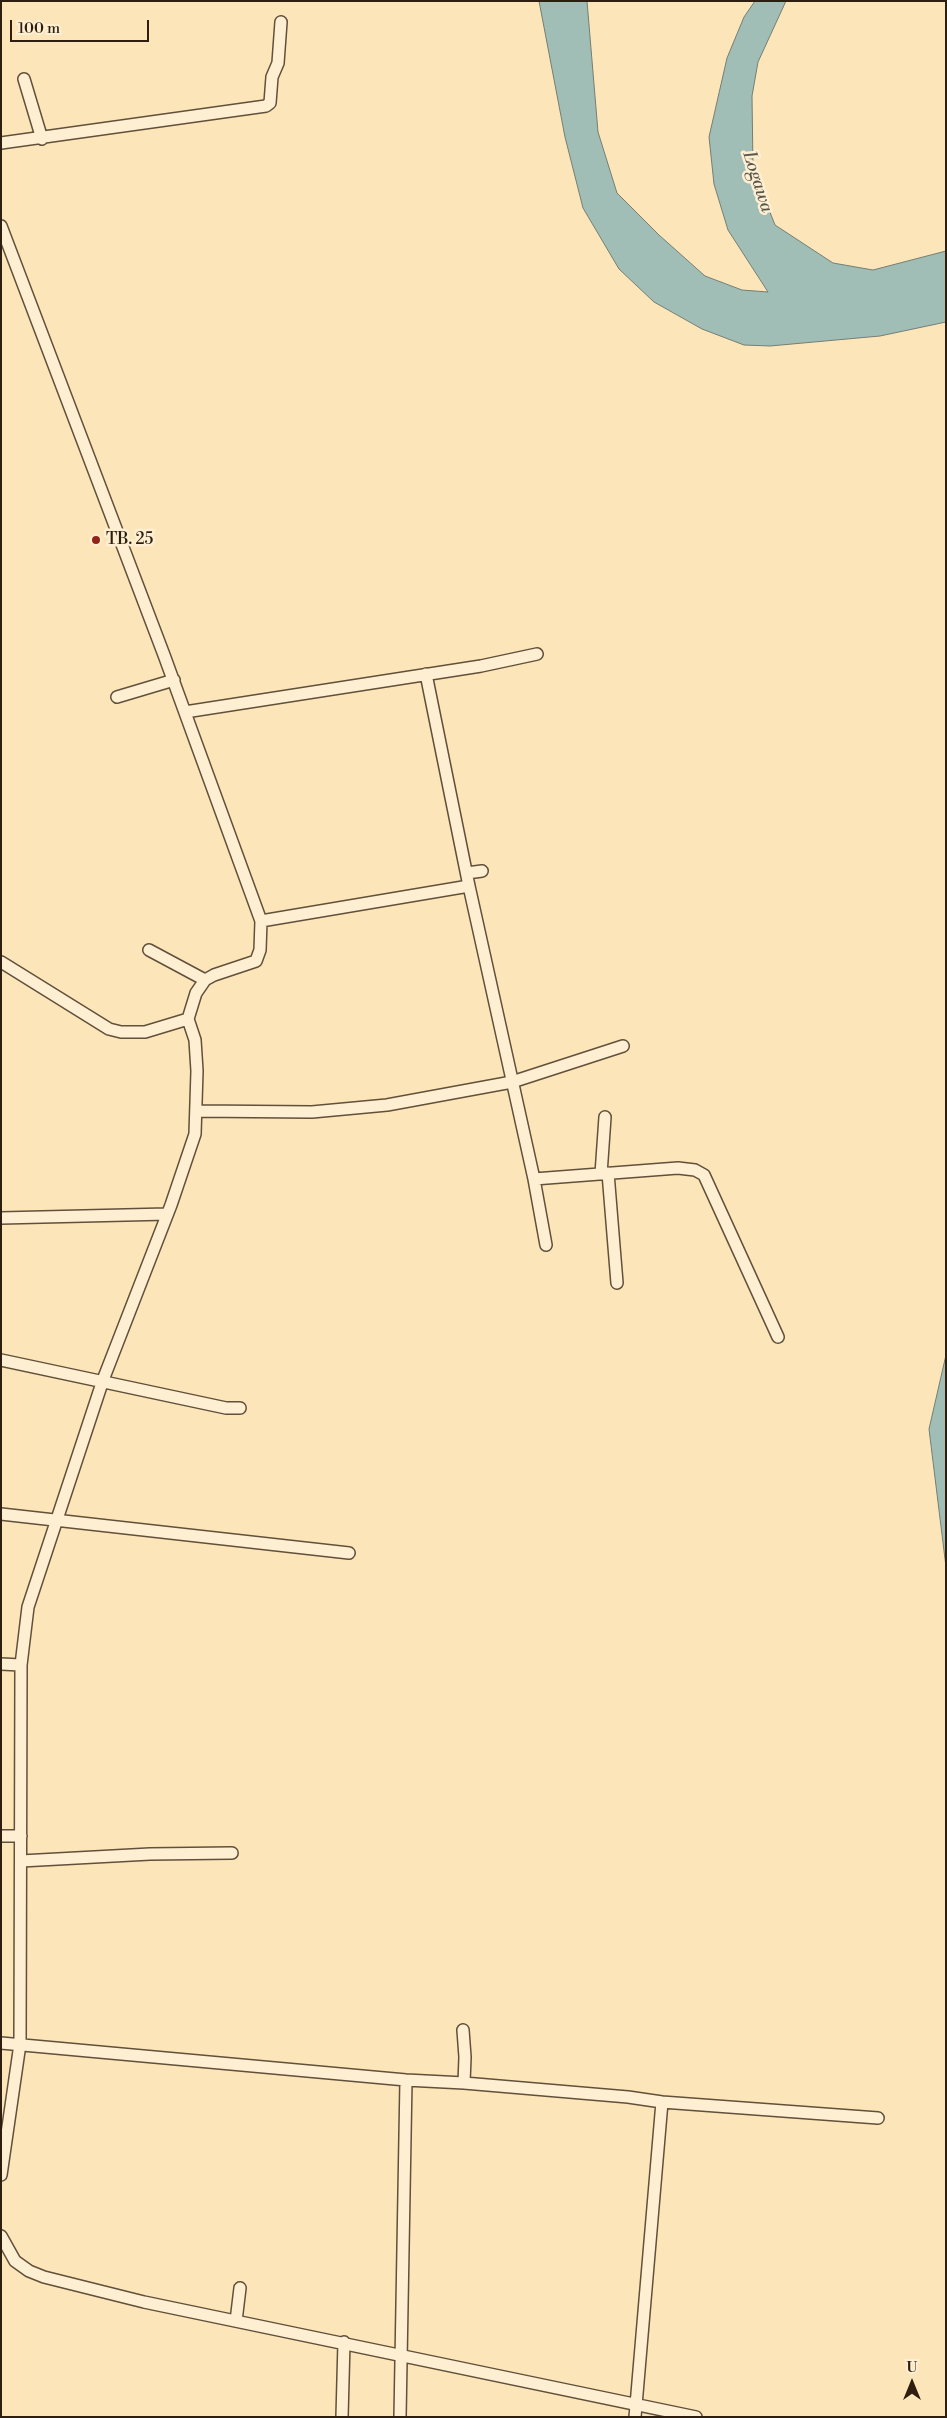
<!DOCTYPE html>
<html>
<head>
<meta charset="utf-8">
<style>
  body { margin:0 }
  #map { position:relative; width:947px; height:2418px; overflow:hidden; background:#fde5ba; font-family:"Libre Bodoni",serif }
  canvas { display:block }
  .frame { position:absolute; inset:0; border:2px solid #2d1e0f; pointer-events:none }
  .north { position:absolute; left:887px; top:2358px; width:50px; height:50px; -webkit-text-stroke:4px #feeed2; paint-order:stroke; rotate:0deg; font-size:14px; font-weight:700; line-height:20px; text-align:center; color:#2d1e0f }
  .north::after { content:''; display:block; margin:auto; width:18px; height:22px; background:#2d1e0f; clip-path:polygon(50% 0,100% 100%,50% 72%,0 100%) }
  .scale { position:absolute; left:10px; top:20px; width:139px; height:22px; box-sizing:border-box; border:2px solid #2d1e0f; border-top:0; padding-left:6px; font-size:15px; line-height:18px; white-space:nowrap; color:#2d1e0f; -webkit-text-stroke:4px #feeed2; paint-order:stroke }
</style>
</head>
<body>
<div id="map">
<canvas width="947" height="2418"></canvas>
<div class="frame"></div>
<div class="north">U</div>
<div class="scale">100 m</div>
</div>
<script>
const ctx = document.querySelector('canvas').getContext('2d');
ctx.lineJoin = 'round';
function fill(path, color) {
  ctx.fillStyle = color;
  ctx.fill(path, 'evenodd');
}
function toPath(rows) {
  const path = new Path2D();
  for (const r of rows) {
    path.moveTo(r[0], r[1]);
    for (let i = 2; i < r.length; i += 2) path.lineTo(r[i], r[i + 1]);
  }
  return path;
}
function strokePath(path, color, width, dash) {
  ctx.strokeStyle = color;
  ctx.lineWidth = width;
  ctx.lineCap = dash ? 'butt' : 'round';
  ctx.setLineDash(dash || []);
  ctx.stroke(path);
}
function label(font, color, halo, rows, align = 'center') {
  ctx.font = font + ' "Libre Bodoni",serif';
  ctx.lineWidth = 5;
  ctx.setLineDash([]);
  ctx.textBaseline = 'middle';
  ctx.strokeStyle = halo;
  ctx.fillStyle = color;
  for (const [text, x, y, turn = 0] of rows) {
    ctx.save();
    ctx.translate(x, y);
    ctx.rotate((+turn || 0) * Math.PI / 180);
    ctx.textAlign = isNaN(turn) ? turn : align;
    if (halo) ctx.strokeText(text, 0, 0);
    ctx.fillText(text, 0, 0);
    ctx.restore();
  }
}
const water = toPath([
  [539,1,587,1,598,132,617,193,659,235,705,276,742,290,768,292,728,230,714,184,709,137,727,58,744,17,755,1,786,1,758,62,752,96,753,169,775,225,833,263,873,270,946,251,946,322,880,336,770,346,744,345,702,329,654,302,619,269,583,208,565,137,539,1],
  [946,1355,946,1567,929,1429,946,1355]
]);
fill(water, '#a1beb6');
strokePath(water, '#737e73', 1);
const minor = toPath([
  [24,79,42,139],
  [1,143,266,106,270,103,272,77,278,63,281,22],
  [1,226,164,655,261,921,260,950,256,961,214,975,205,980,196,993,188,1019,195,1040,197,1071,195,1134,171,1205,103,1380,28,1607,21,1665,20,2044,1,2175],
  [426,674,469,886],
  [117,697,174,680],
  [185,712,481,666,537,654],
  [467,873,482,871],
  [261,921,469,886,534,1179,546,1245],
  [149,950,205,980],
  [1,962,109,1029,121,1032,145,1032,188,1019],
  [196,1111,312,1112,387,1105,512,1082,623,1046],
  [608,1173,617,1283],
  [601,1174,605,1117],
  [534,1179,678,1168,695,1170,704,1175,778,1337],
  [1,1218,167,1214],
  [1,1360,226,1408,240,1408],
  [1,1514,349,1553],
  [1,1664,21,1665],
  [1,1836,21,1836],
  [21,1861,150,1854,232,1853],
  [463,2030,465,2057,464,2083],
  [1,2043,406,2080,464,2083,628,2097,662,2102,635,2417],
  [662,2102,878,2118],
  [1,2236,15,2261,29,2271,44,2277,144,2302,696,2417],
  [236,2321,240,2288],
  [342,2417,344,2342],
  [400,2417,406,2080]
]);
strokePath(minor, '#61503a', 14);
strokePath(minor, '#feeed2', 11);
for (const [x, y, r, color] of [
  [96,540,5,"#8f2418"]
]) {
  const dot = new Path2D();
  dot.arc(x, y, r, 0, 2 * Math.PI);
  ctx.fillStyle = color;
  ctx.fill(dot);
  strokePath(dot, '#feeed2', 2);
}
label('16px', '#2d1e0f', '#feeed2', [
  ["TB. 25",106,540]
], 'left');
label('italic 18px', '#565649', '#feeed2', [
  ["Logawa",757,182,72]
]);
</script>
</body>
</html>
